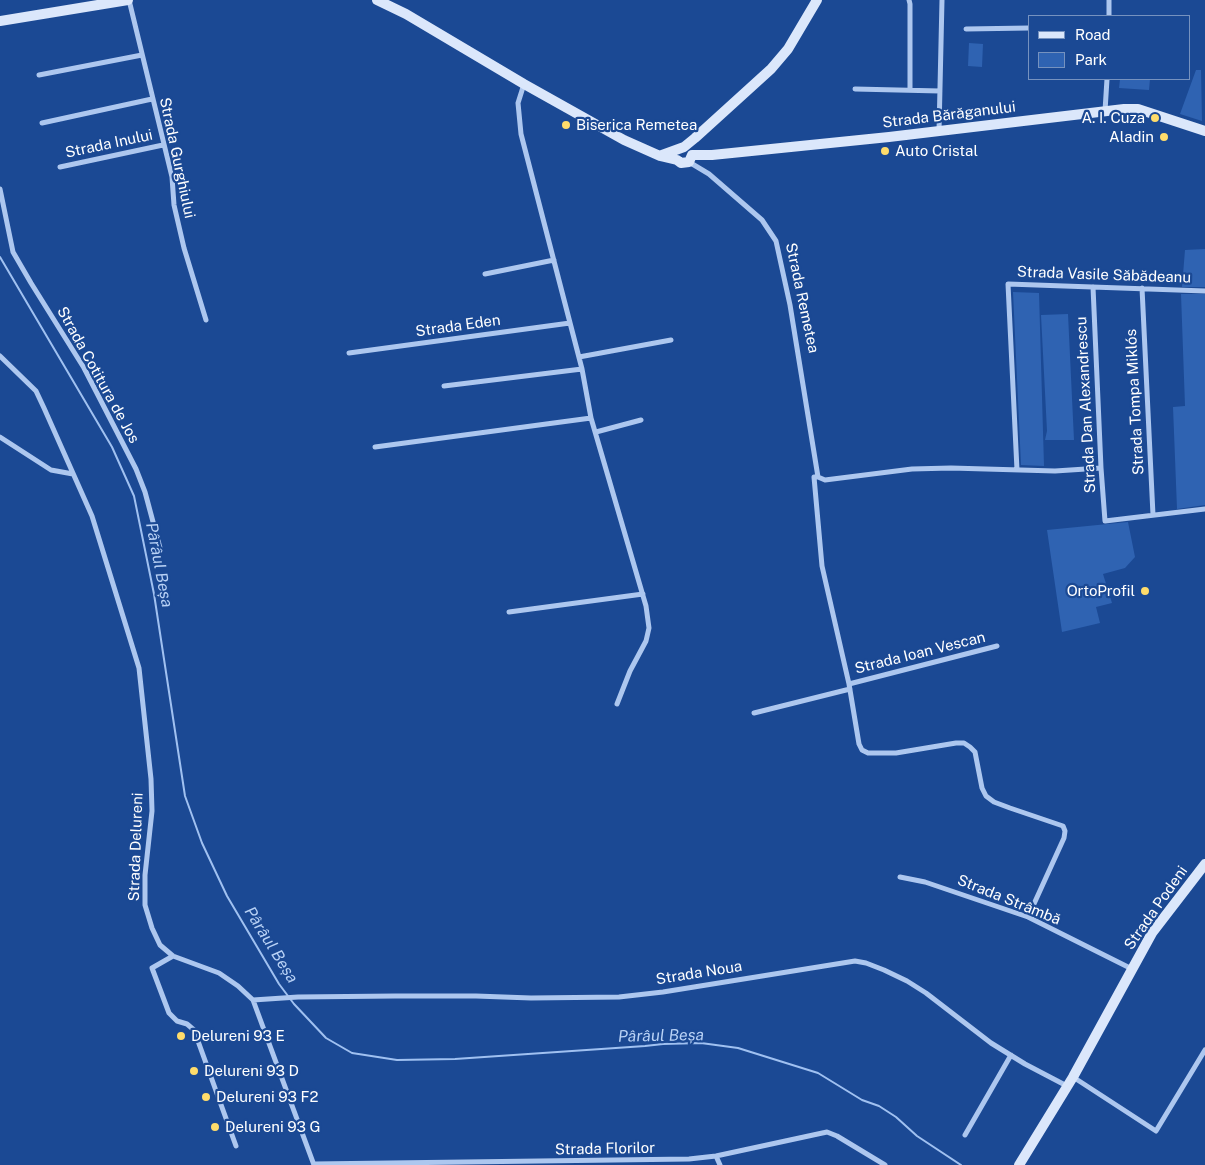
<!DOCTYPE html>
<html>
<head>
<meta charset="utf-8">
<style>
  body { margin:0 }
  #map { position:relative; width:1205px; height:1165px; overflow:hidden; background:#1b4994; font-family:"Public Sans",sans-serif }
  canvas { display:block }
  .legend { position:absolute; left:1028px; top:15px; width:162px; height:65px; box-sizing:border-box; background:#1b4994; border:1px solid #7692bf; margin:0; padding:6px 9px; list-style:none; font-size:15px; color:#fff }
  .legend li { display:flex; align-items:center; gap:10px; height:25px }
  .legend b { width:25px; border:1px solid #7692bf }
</style>
</head>
<body>
<div id="map">
<canvas width="1205" height="1165"></canvas>
<ul class="legend">
<li><b style="height:6px;background:#dbe7fb"></b>Road</li>
<li><b style="height:14px;background:#2f63b2"></b>Park</li>
</ul>
</div>
<script>
const ctx = document.querySelector('canvas').getContext('2d');
ctx.lineJoin = 'round';
function fill(path, color) {
  ctx.fillStyle = color;
  ctx.fill(path, 'evenodd');
}
function toPath(rows) {
  const path = new Path2D();
  for (const r of rows) {
    path.moveTo(r[0], r[1]);
    for (let i = 2; i < r.length; i += 2) path.lineTo(r[i], r[i + 1]);
  }
  return path;
}
function strokePath(path, color, width, dash) {
  ctx.strokeStyle = color;
  ctx.lineWidth = width;
  ctx.lineCap = dash ? 'butt' : 'round';
  ctx.setLineDash(dash || []);
  ctx.stroke(path);
}
function label(font, color, halo, rows, align = 'center') {
  ctx.font = font + ' "Public Sans",sans-serif';
  ctx.lineWidth = 4.5;
  ctx.setLineDash([]);
  ctx.textBaseline = 'middle';
  ctx.strokeStyle = halo;
  ctx.fillStyle = color;
  for (const [text, x, y, turn = 0] of rows) {
    ctx.save();
    ctx.translate(x, y);
    ctx.rotate((+turn || 0) * Math.PI / 180);
    ctx.textAlign = isNaN(turn) ? turn : align;
    if (halo) ctx.strokeText(text, 0, 0);
    ctx.fillText(text, 0, 0);
    ctx.restore();
  }
}
fill(toPath([
  [969,43,983,44,982,67,968,66],
  [1196,70,1201,70,1202,121,1180,114],
  [1120,79,1150,79,1149,90,1119,88],
  [1205,249,1205,287,1182,287,1185,250],
  [1013,292,1039,293,1044,466,1021,465],
  [1181,294,1205,294,1205,505,1177,509,1173,407,1185,406],
  [1068,314,1074,440,1045,440,1047,431,1041,315],
  [1128,522,1135,557,1125,568,1103,574,1112,603,1096,607,1100,623,1062,632,1047,530]
]), '#2f63b2');
strokePath(toPath([
  [0,257,112,447,134,496,154,594,185,796,202,843,227,896,279,984,294,1004,326,1038,352,1053,397,1060,455,1059,645,1046,663,1044,701,1043,738,1048,818,1073,862,1100,879,1106,896,1117,917,1136,961,1165]
]), '#a0c1f1', 2);
strokePath(toPath([
  [129,0,172,177,174,205,184,248,206,320],
  [909,0,910,4,910,90],
  [1109,16,1109,0],
  [966,29,1029,28],
  [39,75,142,55],
  [524,84,518,103,521,134,582,369,591,418,646,606,649,628,646,641,630,671,617,704],
  [855,89,940,91],
  [1105,111,1107,79],
  [42,123,152,99],
  [939,131,942,0],
  [689,162,709,174,762,220,776,241,790,305,818,477],
  [60,167,163,145],
  [0,189,13,252,31,283,84,368,136,469,145,492,160,548],
  [485,274,554,260],
  [1093,287,1101,468,1105,521,1205,509],
  [1142,288,1153,515],
  [349,353,570,323],
  [0,356,36,391,44,408,92,516,139,668,151,779,152,811,145,875,145,905,152,928,160,945,173,956,219,973,238,986,253,1000,314,1165],
  [579,357,671,340],
  [444,386,582,369],
  [596,432,641,420],
  [0,437,51,470,73,474],
  [375,447,591,418],
  [1017,470,1008,284,1205,291],
  [818,477,814,477,822,566,849,684,859,744,862,750,868,753,896,753,956,743,964,743,970,747,975,752,982,788,986,796,994,802,1010,808,1063,826,1065,831,1064,838,1028,917],
  [818,477,825,480,912,469,951,468,1055,471,1101,468],
  [509,612,643,594],
  [849,684,997,646],
  [754,713,850,689],
  [900,877,925,882,1028,917,1132,969],
  [173,956,152,968,169,1013,177,1021,187,1024,194,1030,236,1146],
  [253,1000,298,997,395,996,476,996,531,998,619,997,663,992,855,961,866,963,884,970,907,981,926,993,991,1043,1025,1064,1067,1086],
  [1073,1077,1156,1131,1205,1050],
  [965,1135,1011,1055],
  [716,1156,720,1165],
  [314,1164,689,1159,716,1156,827,1132,837,1136,885,1165]
]), '#adc7ef', 5);
strokePath(toPath([
  [377,0,406,14,524,84,624,140,660,156,677,160,681,163,689,162,692,155],
  [0,21,128,0],
  [662,155,684,147,695,138,771,69,788,49,817,0],
  [692,155,712,155,889,137,1124,109,1138,109,1205,131],
  [1019,1165,1073,1077,1152,933,1205,864]
]), '#dbe7fb', 10);
for (const [x, y, r, color] of [
  [1155,118,5,"#ffdc6b"],
  [566,125,5,"#ffdc6b"],
  [1164,137,5,"#ffdc6b"],
  [885,151,5,"#ffdc6b"],
  [1145,591,5,"#ffdc6b"],
  [181,1036,5,"#ffdc6b"],
  [194,1071,5,"#ffdc6b"],
  [206,1097,5,"#ffdc6b"],
  [215,1127,5,"#ffdc6b"]
]) {
  const dot = new Path2D();
  dot.arc(x, y, r, 0, 2 * Math.PI);
  ctx.fillStyle = color;
  ctx.fill(dot);
  strokePath(dot, '#1b4994', 2);
}
label('15px', '#fff', '#1b4994', [
  ["Strada Bărăganului",949,115,-7],
  ["Strada Inului",109,144,-12],
  ["Strada Gurghiului",177,158,78],
  ["Strada Vasile Săbădeanu",1104,275,2],
  ["Strada Remetea",802,298,78],
  ["Strada Eden",458,326,-8],
  ["Strada Cotitura de Jos",98,375,61],
  ["Strada Tompa Miklós",1135,402,-93],
  ["Strada Dan Alexandrescu",1086,405,-93],
  ["Strada Ioan Vescan",920,653,-14],
  ["Strada Delureni",136,847,-88],
  ["Strada Strâmbă",1009,900,22],
  ["Strada Podeni",1156,908,-55],
  ["Strada Noua",699,973,-9],
  ["Strada Florilor",605,1149,-1]
]);
label('15px', '#fff', '#1b4994', [
  ["A. I. Cuza",1145,118,"right"],
  ["Biserica Remetea",576,125],
  ["Aladin",1154,137,"right"],
  ["Auto Cristal",895,151],
  ["OrtoProfil",1135,591,"right"],
  ["Delureni 93 E",191,1036],
  ["Delureni 93 D",204,1071],
  ["Delureni 93 F2",216,1097],
  ["Delureni 93 G",225,1127]
], 'left');
label('italic 16px', '#b9d2f6', '#1b4994', [
  ["Pârâul Beșa",159,565,79],
  ["Pârâul Beșa",271,945,58],
  ["Pârâul Beșa",661,1036,-1]
]);
</script>
</body>
</html>
